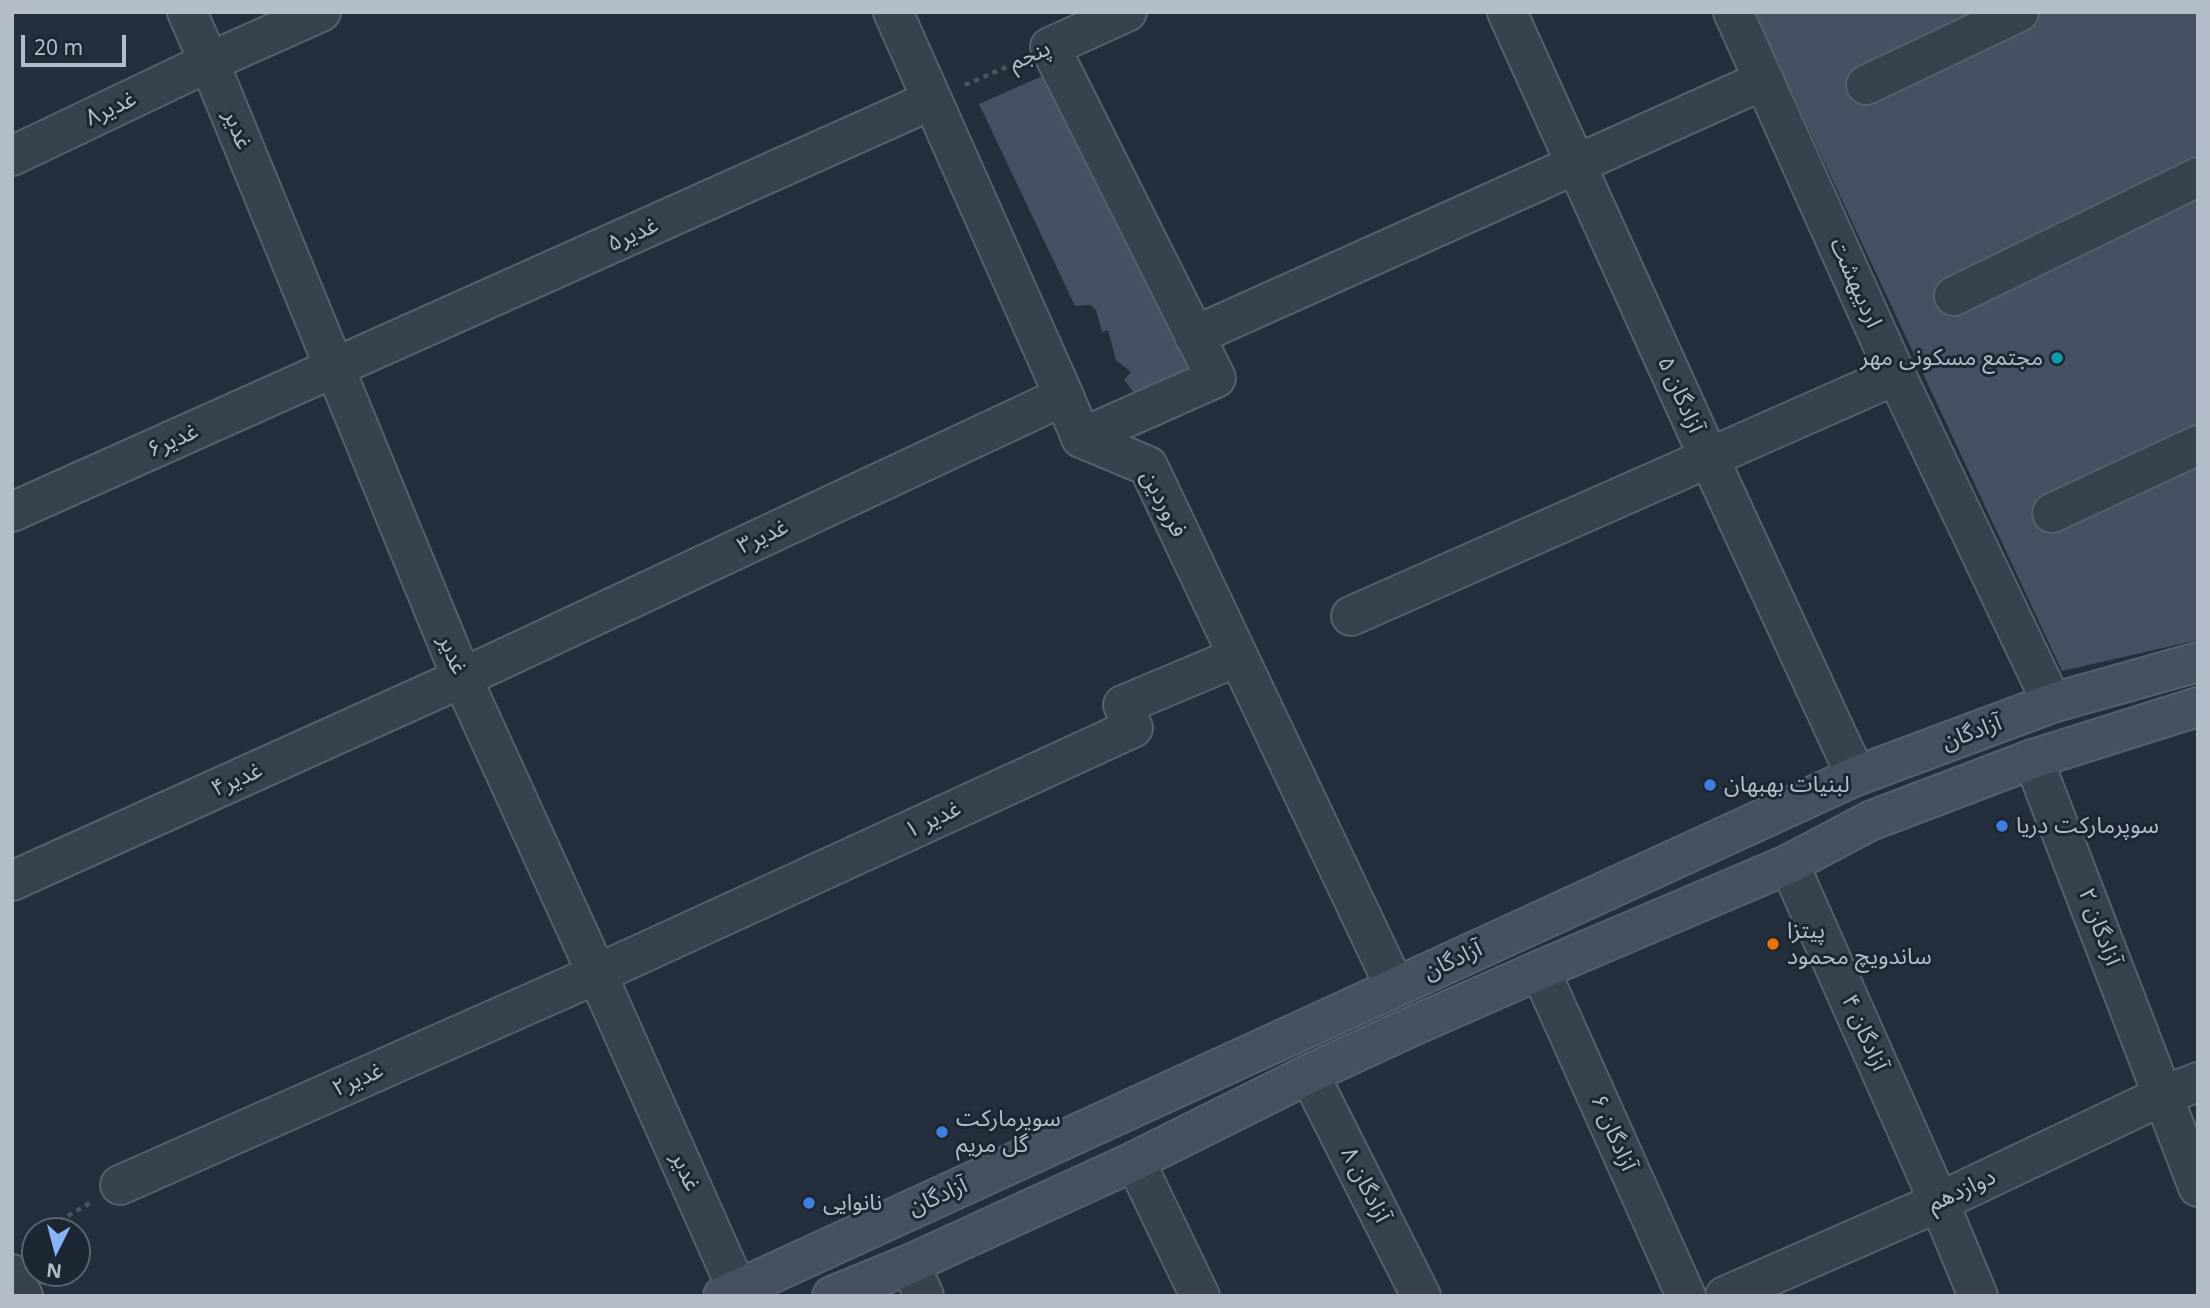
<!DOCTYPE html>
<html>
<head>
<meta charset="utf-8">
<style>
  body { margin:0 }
  #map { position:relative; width:2210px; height:1308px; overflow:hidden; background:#242f3e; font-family:"Noto Sans",sans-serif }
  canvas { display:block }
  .frame { position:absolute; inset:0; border:14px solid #b4bcc9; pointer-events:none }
  .north { position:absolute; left:21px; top:1217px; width:70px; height:70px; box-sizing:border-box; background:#1d2633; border:2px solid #59626f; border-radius:50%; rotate:186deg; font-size:19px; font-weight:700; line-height:28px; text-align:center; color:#b4bcc9 }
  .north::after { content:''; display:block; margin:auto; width:24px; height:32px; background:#8ab4f8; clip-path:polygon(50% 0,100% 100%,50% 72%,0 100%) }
  .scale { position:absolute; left:21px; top:35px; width:105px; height:32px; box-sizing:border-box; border:4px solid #b4bcc9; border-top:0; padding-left:9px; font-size:21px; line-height:24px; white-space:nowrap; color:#b4bcc9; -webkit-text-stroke:5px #1d2633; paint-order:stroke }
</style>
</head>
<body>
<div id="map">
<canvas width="2210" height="1308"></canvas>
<div class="frame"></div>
<div class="north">N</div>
<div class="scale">20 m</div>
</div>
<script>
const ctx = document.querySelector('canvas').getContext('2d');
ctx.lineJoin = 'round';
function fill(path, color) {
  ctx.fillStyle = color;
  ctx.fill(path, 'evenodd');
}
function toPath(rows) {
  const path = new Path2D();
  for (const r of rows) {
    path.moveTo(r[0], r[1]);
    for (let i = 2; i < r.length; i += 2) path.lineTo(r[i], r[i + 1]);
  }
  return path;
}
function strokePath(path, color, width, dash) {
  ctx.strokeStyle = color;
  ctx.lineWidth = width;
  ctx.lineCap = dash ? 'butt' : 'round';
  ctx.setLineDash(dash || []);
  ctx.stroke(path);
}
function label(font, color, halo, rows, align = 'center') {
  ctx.font = font + ' "Noto Sans","Noto Sans Arabic",sans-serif';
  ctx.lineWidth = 6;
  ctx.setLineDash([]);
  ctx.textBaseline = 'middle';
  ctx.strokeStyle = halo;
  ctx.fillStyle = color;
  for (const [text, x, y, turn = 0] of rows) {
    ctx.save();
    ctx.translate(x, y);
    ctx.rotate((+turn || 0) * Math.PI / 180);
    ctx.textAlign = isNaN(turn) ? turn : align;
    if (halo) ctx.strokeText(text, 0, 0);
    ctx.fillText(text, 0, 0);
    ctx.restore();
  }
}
fill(toPath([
  [1754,12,2198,12,2198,640,2062,671],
  [1056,70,1206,374,1141,402,1124,380,1131,372,1116,360,1108,330,1102,332,1096,310,1090,305,1075,306,979,104]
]), '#455162');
const minor = toPath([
  [893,12,1064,396,1081,438,1148,466,1395,987],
  [1507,12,1709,458,1856,776],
  [1733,12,1896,375,2052,703],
  [1866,85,2019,12],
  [12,156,209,62,321,12],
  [1954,296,2198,177],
  [1194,336,1764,80],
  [1081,438,1216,378,1050,47,1127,12],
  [12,512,932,100],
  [2052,513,2198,445],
  [1351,616,1896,375],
  [2033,759,2198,1187],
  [1789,864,1939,1202,1978,1296],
  [12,881,462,678,1064,396],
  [1540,970,1686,1296],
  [1309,1074,1421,1296],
  [1135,1161,1200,1296],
  [120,1185,597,974,1133,728,1123,705,1237,657],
  [910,1264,924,1296],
  [12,1274,23,1296],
  [1725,1296,1939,1202,2164,1095,2198,1082]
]);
const tertiary = toPath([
  [187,12,209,62,462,678,597,974,737,1289]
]);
const secondary = toPath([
  [723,1296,1856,776,2052,703,2198,662],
  [832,1296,910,1264,1135,1161,1309,1074,1413,1026,1540,970,1789,864,1870,821,2033,759,2198,707]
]);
strokePath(minor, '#565f6c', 42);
strokePath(tertiary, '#565f6c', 42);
strokePath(secondary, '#565f6c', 42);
strokePath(toPath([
  [965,85,1018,62],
  [42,1231,90,1203],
  [25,1241,35,1235]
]), '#44595c', 4.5, [5, 5]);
strokePath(minor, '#38414e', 38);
strokePath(tertiary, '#38414e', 38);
strokePath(secondary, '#465061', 38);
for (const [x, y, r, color] of [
  [2057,358,7,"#0f9aa8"],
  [1710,785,7,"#3f7fe0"],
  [2002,826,7,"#3f7fe0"],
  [1773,944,7,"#e8710a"],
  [942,1132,7,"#3f7fe0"],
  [809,1203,7,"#3f7fe0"]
]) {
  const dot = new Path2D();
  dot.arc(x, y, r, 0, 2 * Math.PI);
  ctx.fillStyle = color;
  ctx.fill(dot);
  strokePath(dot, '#1d2633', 2.5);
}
label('23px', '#b4bcc9', '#1d2633', [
  ["پنجم",1030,56,-24],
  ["غدیر۸",111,109,-25],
  ["غدیر",237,130,68],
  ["غدیر۵",633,235,-24],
  ["اردیبهشت",1855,283,66],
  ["آزادگان ۵",1680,395,66],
  ["غدیر۶",173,441,-24],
  ["فروردین",1163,504,62],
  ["غدیر۳",763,537,-25],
  ["غدیر",452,655,67],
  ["آزادگان",1972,733,-20],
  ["غدیر۴",237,780,-24],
  ["غدیر ۱",933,820,-25],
  ["آزادگان ۲",2099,927,69],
  ["آزادگان",1453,961,-25],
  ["آزادگان ۴",1864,1033,66],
  ["غدیر۲",358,1080,-24],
  ["آزادگان ۶",1613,1133,66],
  ["غدیر",685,1172,66],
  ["آزادگان ۸",1365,1185,63],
  ["دوازدهم",1962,1191,-25],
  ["آزادگان",938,1197,-24]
]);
label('23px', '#b4bcc9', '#1d2633', [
  ["مجتمع مسکونی مهر",2043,358,"right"],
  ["لبنیات بهبهان",1724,785],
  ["سوپرمارکت دریا",2016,826],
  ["پیتزا",1787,931],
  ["ساندویچ محمود",1787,957],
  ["سوپرمارکت",956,1119],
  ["گل مریم",956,1145],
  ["نانوایی",823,1203]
], 'left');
</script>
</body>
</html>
